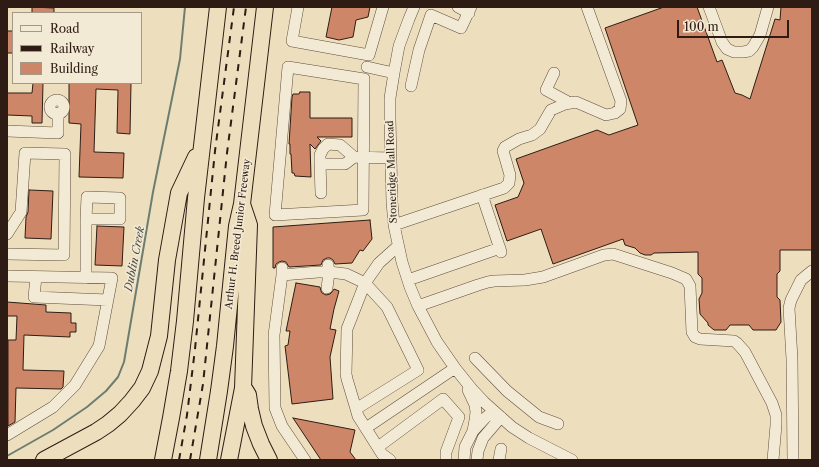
<!DOCTYPE html>
<html>
<head>
<meta charset="utf-8">
<style>
  body { margin:0 }
  #map { position:relative; width:819px; height:467px; overflow:hidden; background:#eddfbe; font-family:"Libre Caslon Text",serif }
  canvas { display:block }
  .frame { position:absolute; inset:0; border:8px solid #2e1c14; pointer-events:none }
  .legend { position:absolute; left:12px; top:12px; width:130px; height:72px; box-sizing:border-box; background:#f3ead5; border:1px solid #a49888; margin:0; padding:5px 7px; list-style:none; font-size:12px; color:#2e1c14 }
  .legend li { display:flex; align-items:center; gap:8px; height:20px }
  .legend b { width:20px; border:1px solid #a49888 }
  .scale { position:absolute; left:677px; top:20px; width:112px; height:18px; box-sizing:border-box; border:2px solid #2e1c14; border-top:0; padding-left:5px; font-size:12px; line-height:14px; white-space:nowrap; color:#2e1c14; -webkit-text-stroke:3px #f3ead5; paint-order:stroke }
</style>
</head>
<body>
<div id="map">
<canvas width="819" height="467"></canvas>
<div class="frame"></div>
<ul class="legend">
<li><b style="height:5px;background:#f3ead5"></b>Road</li>
<li><b style="height:5px;background:#2e1c14"></b>Railway</li>
<li><b style="height:11px;background:#cd8667"></b>Building</li>
</ul>
<div class="scale">100 m</div>
</div>
<script>
const ctx = document.querySelector('canvas').getContext('2d');
ctx.lineJoin = 'round';
function toPath(rows) {
  const path = new Path2D();
  for (const r of rows) {
    if (r.length === 3) {
      path.moveTo(r[0] + r[2], r[1]);
      path.arc(r[0], r[1], r[2], 0, 2 * Math.PI);
      continue;
    }
    path.moveTo(r[0], r[1]);
    for (let i = 2; i < r.length; i += 2) path.lineTo(r[i], r[i + 1]);
  }
  return path;
}
function strokePath(path, color, width, dash) {
  ctx.strokeStyle = color;
  ctx.lineWidth = width;
  ctx.lineCap = dash ? 'butt' : 'round';
  ctx.setLineDash(dash || []);
  ctx.stroke(path);
}
function fill(path, color) {
  ctx.fillStyle = color;
  ctx.fill(path, 'evenodd');
}
function label(font, color, halo, rows, align = 'center') {
  ctx.font = font + ' "Libre Caslon Text",serif';
  ctx.lineWidth = 3;
  ctx.setLineDash([]);
  ctx.textBaseline = 'middle';
  ctx.strokeStyle = halo;
  ctx.fillStyle = color;
  for (const [text, x, y, turn = 0] of rows) {
    ctx.save();
    ctx.translate(x, y);
    ctx.rotate((+turn || 0) * Math.PI / 180);
    ctx.textAlign = isNaN(turn) ? turn : align;
    if (halo) ctx.strokeText(text, 0, 0);
    ctx.fillText(text, 0, 0);
    ctx.restore();
  }
}
strokePath(toPath([
  [7,456,53,430,87,407,106,391,118,377,124,362,153,192,180,59,185,7]
]), '#6e7d72', 2);
const building = toPath([
  [32,7,54,8,54,13,32,13,32,7],
  [332,7,370,7,368,17,356,20,353,37,339,40,326,37,332,7],
  [664,7,697,7,717,62,722,60,735,93,742,95,750,99,775,19,780,20,781,7,812,7,812,250,780,250,780,271,777,274,777,297,780,300,781,322,776,330,753,330,749,325,730,325,726,330,714,330,708,325,708,323,700,314,699,299,702,293,702,278,698,274,698,252,654,253,651,255,645,255,640,253,635,248,625,245,623,239,553,264,541,229,507,241,495,205,518,197,524,183,516,159,597,130,609,135,638,125,605,28,664,7],
  [7,31,13,31,13,53,7,53,7,31],
  [33,83,43,83,42,123,32,123,32,116,7,115,7,93,32,93,33,83],
  [69,83,131,83,130,134,117,133,118,90,96,89,94,152,124,153,123,178,79,177,81,124,69,123,69,83],
  [300,92,310,92,310,118,352,118,352,137,317,137,321,141,315,149,310,144,311,177,295,176,294,173,292,173,291,154,290,154,290,144,289,144,292,97,293,94,299,94,300,92],
  [29,190,53,191,51,239,25,238,26,217,28,212,29,190],
  [370,220,372,239,363,251,360,250,352,263,335,264,333,260,330,258,327,258,323,260,321,265,289,267,286,262,282,261,279,262,276,264,275,268,273,268,273,227,370,220],
  [97,226,124,227,122,266,95,265,97,226],
  [296,283,320,287,321,291,322,293,326,295,330,294,332,292,334,289,339,291,334,309,330,329,336,330,330,357,333,399,292,404,285,346,288,345,290,331,286,331,296,283],
  [7,302,46,305,46,312,71,313,71,323,76,323,76,332,70,332,70,337,24,335,23,370,64,371,63,387,61,389,16,388,15,422,8,426,8,340,16,340,17,316,7,316,7,302],
  [293,418,355,430,350,452,356,460,321,460,293,418]
]);
fill(building, '#cd8667');
strokePath(building, '#2e1c14', 1);
const minor = toPath([
  [298,7,292,41,369,55,383,7],
  [414,7,409,19,399,46,394,73,390,98,390,119,392,202,394,225,402,262,410,287,418,306,437,342,455,368,471,388,484,402,512,427,529,438,572,460],
  [458,7,469,13],
  [709,7,722,42,727,49,734,52,743,52,749,51,753,47,760,35,768,7],
  [288,67,364,79,363,210,275,215,288,67],
  [367,67,394,73],
  [554,73,546,90,570,103],
  [411,86,419,50,431,15,461,28,471,7],
  [57,107,7],
  [7,131,58,133,58,113],
  [354,157,345,164,320,164,320,155,323,149,328,144,340,145,354,157,390,158],
  [320,164,321,193],
  [482,195,501,252],
  [394,225,504,188,509,183,510,175,506,161,503,151,505,147,519,139,532,135,540,129,551,110,565,104,576,102,606,115,615,113,620,109,621,101,587,7],
  [7,234,21,212,25,153,65,154,64,255,7,254],
  [282,268,282,275,318,272,329,272,346,274,365,283,379,263,398,246],
  [282,275,274,335,275,408,282,426,305,460],
  [7,276,112,278,99,346,75,385,53,407,7,435],
  [36,277,34,297,108,300],
  [86,278,86,219,87,197,120,198,120,219,86,219],
  [408,280,500,248],
  [327,288,329,272,328,265],
  [418,306,478,285,488,282,494,281,525,280,543,277,604,255,613,254,672,273,686,279,690,286,692,332,695,337,700,339,734,341,737,343,745,352,772,403,776,415,776,425,773,460],
  [475,358,507,391,539,417,558,424],
  [356,409,418,370,387,307,365,283,347,329,346,374,347,379,356,409,358,416,382,454,390,460],
  [366,428,455,368],
  [473,431,485,418,494,411],
  [378,447,443,399,459,417,446,452,446,460],
  [464,460,465,447,473,431,475,420,476,412,475,405,468,390],
  [477,460,478,451,483,438,501,417],
  [499,460,501,449],
  [793,460,792,359,789,308,791,300,801,280,812,271]
]);
const highway = toPath([
  [245,390,248,395,250,409,254,426,261,444,269,460],
  [44,460,96,432,108,424,120,414,132,401,142,388,150,371,159,336,167,260,179,193,196,157],
  [163,460,171,418,179,371,185,321,196,198,218,7],
  [208,460,219,391,225,346,237,226,242,204,265,7],
  [229,460,243,388,249,225,242,204]
]);
strokePath(minor, '#5e4d3e', 12);
strokePath(highway, '#2e1c14', 18);
strokePath(minor, '#f3ead5', 11);
strokePath(highway, '#eddfbe', 16);
strokePath(toPath([
  [179,460,187,415,195,349,215,151,234,7],
  [190,460,203,384,227,153,246,7]
]), '#2e1c14', 2, [7, 7]);
label('10px', '#2e1c14', '#f3ead5', [
  ["Stoneridge Mall Road",392,172,-92],
  ["Arthur H. Breed Junior Freeway",238,234,-83]
]);
label('italic 11px', '#4e4c43', '#f3ead5', [
  ["Dublin Creek",135,259,-79]
]);
</script>
</body>
</html>
